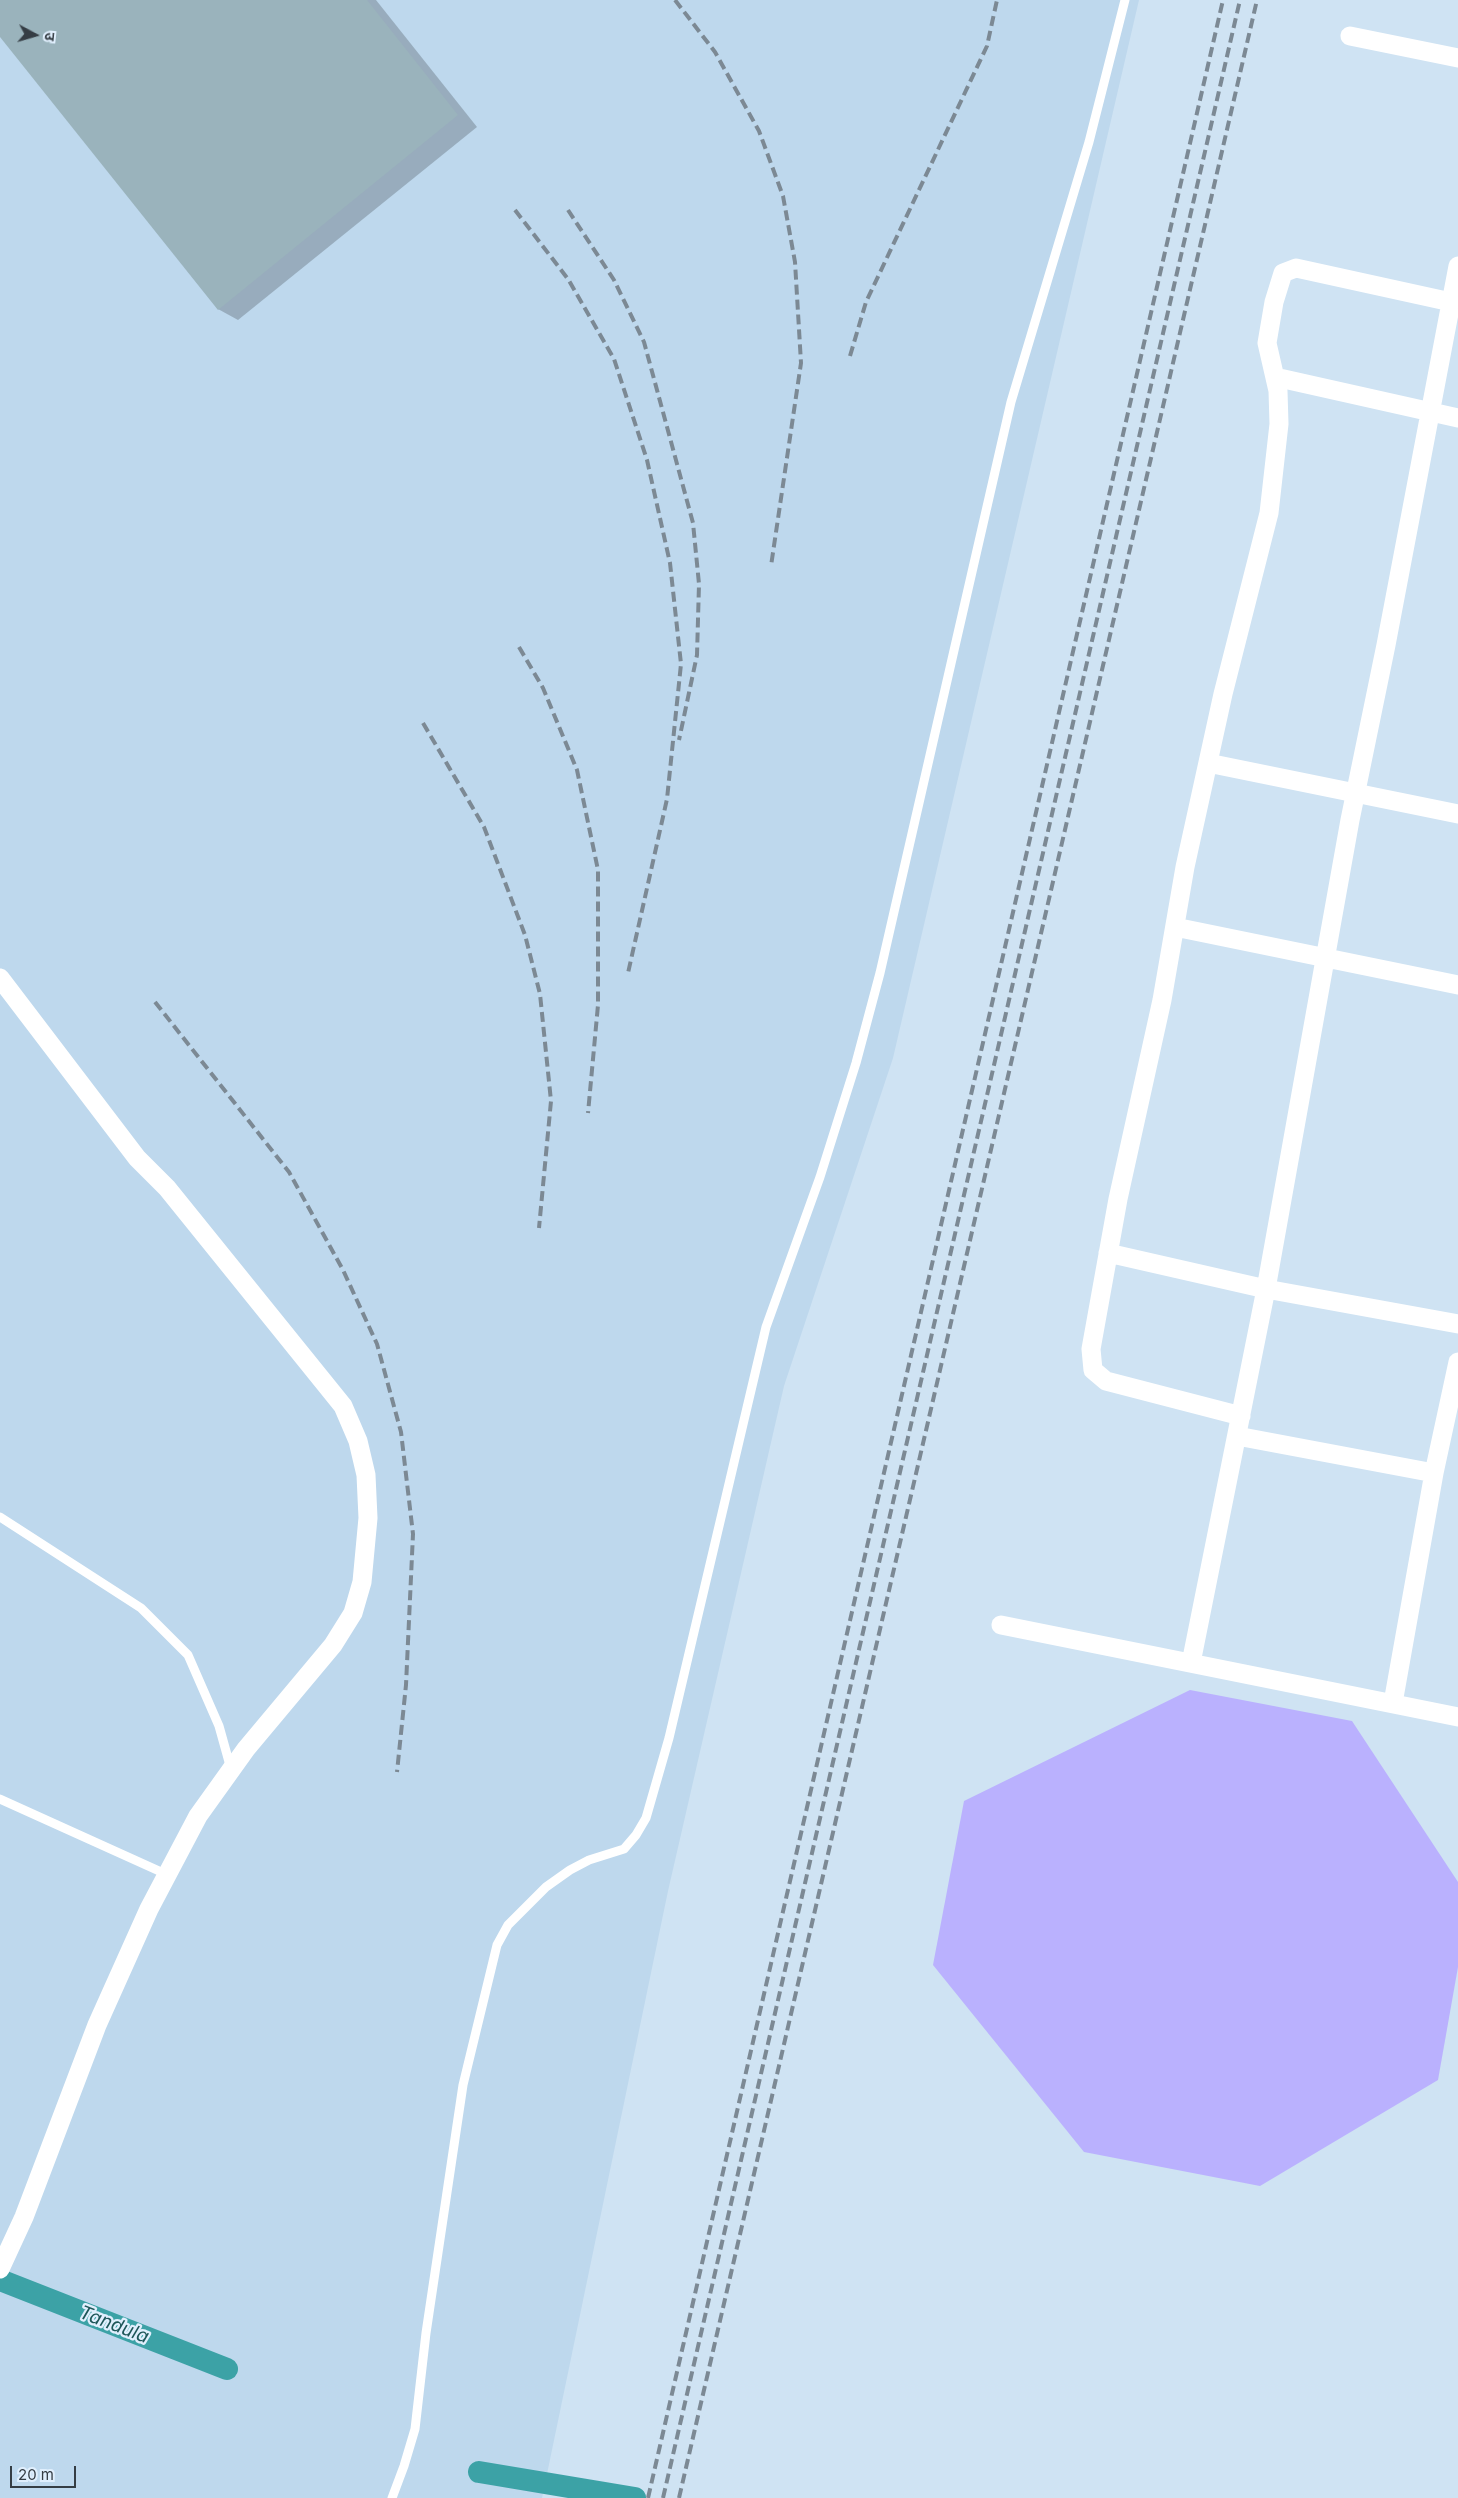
<!DOCTYPE html>
<html>
<head>
<meta charset="utf-8">
<style>
  body { margin:0 }
  #map { position:relative; width:1458px; height:2498px; overflow:hidden; background:#cfe3f3; font-family:Inter,"Noto Sans Devanagari",sans-serif }
  canvas { display:block }
  .north { position:absolute; left:10px; top:10px; width:50px; height:50px; -webkit-text-stroke:4px #e0effd; paint-order:stroke; rotate:96deg; font-size:14px; font-weight:700; line-height:20px; text-align:center; color:#353d44 }
  .north::after { content:''; display:block; margin:auto; width:18px; height:22px; background:#353d44; clip-path:polygon(50% 0,100% 100%,50% 72%,0 100%) }
  .scale { position:absolute; left:10px; top:2466px; width:66px; height:22px; box-sizing:border-box; border:2px solid #353d44; border-top:0; padding-left:6px; font-size:15px; line-height:18px; white-space:nowrap; color:#353d44; -webkit-text-stroke:4px #e0effd; paint-order:stroke }
</style>
</head>
<body>
<div id="map">
<canvas width="1458" height="2498"></canvas>
<div class="north">उ</div>
<div class="scale">20 m</div>
</div>
<script>
const ctx = document.querySelector('canvas').getContext('2d');
ctx.lineJoin = 'round';
function fill(path, color) {
  ctx.fillStyle = color;
  ctx.fill(path, 'evenodd');
}
function toPath(rows) {
  const path = new Path2D();
  for (const r of rows) {
    path.moveTo(r[0], r[1]);
    for (let i = 2; i < r.length; i += 2) path.lineTo(r[i], r[i + 1]);
  }
  return path;
}
function strokePath(path, color, width, dash) {
  ctx.strokeStyle = color;
  ctx.lineWidth = width;
  ctx.lineCap = dash ? 'butt' : 'round';
  ctx.setLineDash(dash || []);
  ctx.stroke(path);
}
function label(font, color, halo, rows, align = 'center') {
  ctx.font = font + ' Inter,sans-serif';
  ctx.lineWidth = 4.5;
  ctx.setLineDash([]);
  ctx.textBaseline = 'middle';
  ctx.strokeStyle = halo;
  ctx.fillStyle = color;
  for (const [text, x, y, turn = 0] of rows) {
    ctx.save();
    ctx.translate(x, y);
    ctx.rotate((+turn || 0) * Math.PI / 180);
    ctx.textAlign = isNaN(turn) ? turn : align;
    if (halo) ctx.strokeText(text, 0, 0);
    ctx.fillText(text, 0, 0);
    ctx.restore();
  }
}
fill(toPath([
  [0,0,1139,0,893,1058,784,1386,668,1891,542,2498,0,2498]
]), '#bed8ed');
fill(toPath([
  [1190,1690,1352,1721,1458,1882,1458,1967,1438,2080,1260,2186,1084,2152,933,1965,964,1801]
]), '#bab1fe');
fill(toPath([
  [0,0,376,0,477,127,238,320,218,309,0,35]
]), '#0003');
strokePath(toPath([
  [0,2280,227,2369],
  [479,2472,635,2498]
]), '#3ca2a6', 22);
fill(toPath([
  [0,0,367,0,458,115,218,310,0,37]
]), '#9ab3bc');
strokePath(toPath([
  [0,1517,141,1608,188,1655,219,1726,231,1769],
  [0,1799,168,1875],
  [392,2498,404,2466,415,2429,426,2333,463,2085,497,1945,508,1925,546,1887,570,1870,589,1860,624,1849,636,1835,646,1818,669,1738,766,1327,820,1177,856,1063,880,973,1011,402,1089,142,1125,0]
]), '#fff', 9);
strokePath(toPath([
  [1350,36,1458,58],
  [1275,377,1458,418],
  [1208,763,1458,814],
  [1175,927,1458,985],
  [0,978,137,1158,167,1188,343,1406,358,1441,366,1475,368,1518,362,1582,353,1613,333,1645,246,1749,198,1816,149,1909,97,2025,24,2217,0,2269],
  [1108,1253,1266,1289,1458,1324],
  [1241,1416,1106,1381,1093,1370,1091,1349,1118,1199,1162,1000,1185,867,1223,694,1269,513,1279,424,1278,391,1267,343,1274,302,1283,273,1296,268,1451,302],
  [1237,1436,1434,1473],
  [1001,1625,1458,1717],
  [1191,1663,1266,1289,1350,820,1386,645,1458,266],
  [1393,1703,1434,1473,1458,1362]
]), '#fff', 19);
strokePath(toPath([
  [675,0,715,52,759,131,783,196,795,262,801,363,771,566],
  [515,210,568,279,614,359,647,460,670,563,681,664,667,799,628,973],
  [568,210,614,280,644,342,693,523,699,584,697,655,679,740],
  [850,356,866,302,987,46,997,0],
  [519,647,543,688,577,770,598,870,598,1005,588,1113],
  [423,723,484,827,525,935,540,994,551,1101,539,1228],
  [155,1002,289,1172,343,1270,377,1344,401,1432,413,1534,406,1685,397,1772],
  [648,2498,1223,0],
  [663,2498,1240,0],
  [679,2498,1257,0]
]), '#7c8994', 4, [10, 5]);
label('italic 19px', '#1d5658', '#e0effd', [
  ["Tandula",114,2325,21]
]);
</script>
</body>
</html>
